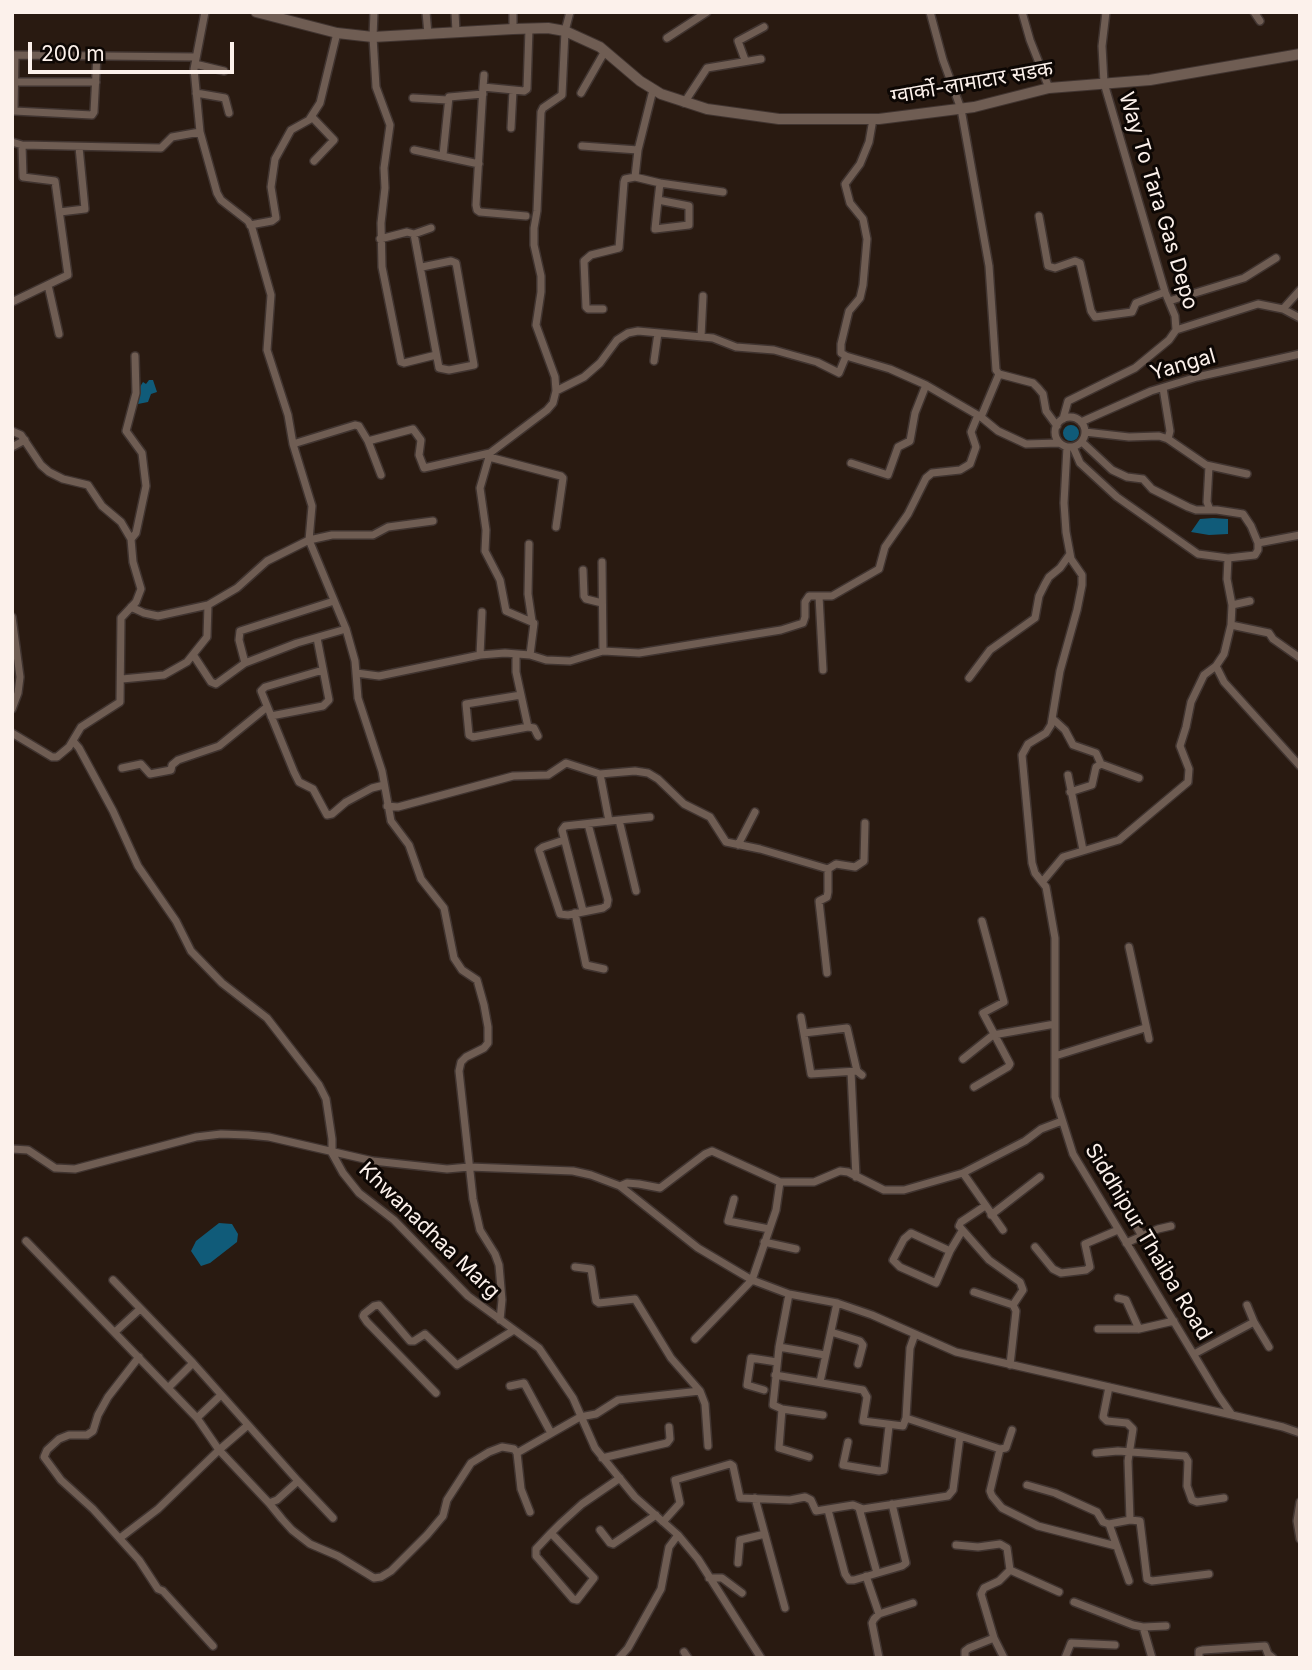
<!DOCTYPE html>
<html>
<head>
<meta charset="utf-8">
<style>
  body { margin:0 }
  #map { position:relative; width:1312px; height:1670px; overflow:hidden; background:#291a11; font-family:Inter,sans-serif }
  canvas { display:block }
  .frame { position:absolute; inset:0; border:14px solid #fcf1eb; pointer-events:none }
  .scale { position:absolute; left:28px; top:42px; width:206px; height:32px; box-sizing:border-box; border:4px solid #fcf1eb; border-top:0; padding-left:9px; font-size:21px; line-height:24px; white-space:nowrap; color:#fcf1eb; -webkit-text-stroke:5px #0d0704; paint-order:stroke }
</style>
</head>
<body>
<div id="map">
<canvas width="1312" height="1670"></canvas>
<div class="frame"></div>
<div class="scale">200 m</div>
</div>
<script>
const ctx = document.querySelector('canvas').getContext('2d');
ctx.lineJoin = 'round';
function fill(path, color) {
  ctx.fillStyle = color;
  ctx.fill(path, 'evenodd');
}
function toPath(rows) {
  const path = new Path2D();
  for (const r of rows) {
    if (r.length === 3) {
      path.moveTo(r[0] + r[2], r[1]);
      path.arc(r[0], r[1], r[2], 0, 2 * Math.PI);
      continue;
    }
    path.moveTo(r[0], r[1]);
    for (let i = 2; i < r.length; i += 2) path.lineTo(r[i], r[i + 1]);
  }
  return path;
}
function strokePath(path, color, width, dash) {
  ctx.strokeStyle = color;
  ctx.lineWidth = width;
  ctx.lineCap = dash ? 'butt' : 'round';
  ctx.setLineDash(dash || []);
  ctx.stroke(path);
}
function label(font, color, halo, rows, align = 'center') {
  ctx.font = font + ' Inter,"Noto Sans Devanagari",sans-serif';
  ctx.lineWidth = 6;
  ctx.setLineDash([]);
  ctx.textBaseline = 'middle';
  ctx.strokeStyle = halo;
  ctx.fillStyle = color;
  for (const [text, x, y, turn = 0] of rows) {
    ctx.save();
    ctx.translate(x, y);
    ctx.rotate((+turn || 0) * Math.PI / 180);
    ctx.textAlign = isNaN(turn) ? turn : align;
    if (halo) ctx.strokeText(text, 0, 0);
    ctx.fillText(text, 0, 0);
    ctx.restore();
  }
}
fill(toPath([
  [149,380,153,380,157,392,151,394,148,402,138,404,138,390,143,382,146,384],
  [1071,433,8],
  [1213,518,1228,519,1228,534,1209,535,1191,532,1200,519],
  [219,1223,232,1224,238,1234,237,1242,210,1263,201,1266,191,1251,196,1241]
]), '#105b79');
const minor = toPath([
  [205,12,194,69,200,132,217,193,221,200,248,221,252,228,271,295,267,350,288,415,293,444,312,506,309,540,346,629,355,661,358,698,382,771,391,821,409,845,421,879,444,908,454,958,462,970,477,980,484,1005,488,1027,488,1043,484,1048,466,1057,461,1062,459,1071,473,1199,480,1230,495,1254,499,1265,502,1300,500,1320],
  [374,12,373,37,376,87,390,125,384,168,385,188,381,223,382,267,401,362,404,363,436,355],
  [426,12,428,34],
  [455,12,456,32],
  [513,12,513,29],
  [930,12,943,60,961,109,989,266,996,370,999,374,1033,383,1038,388,1043,394,1046,411,1057,426],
  [1022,12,1030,40,1049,88],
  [1106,12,1102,46,1104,83,1165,292,1175,316,1176,330],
  [1254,12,1260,21],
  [667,38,707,12],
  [13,55,196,57],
  [15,55,14,111,92,115,94,112,97,55],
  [745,60,738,41,764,27],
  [195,64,224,71],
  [14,82,96,82],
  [483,87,484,75],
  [653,90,638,150,635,177,660,183,658,200,655,229,689,225,689,206,658,200],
  [196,93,225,98,229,113],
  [581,93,605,51],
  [413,98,448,100],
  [684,103,707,68,761,59],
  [312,117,334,140,314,161],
  [511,128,513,90],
  [12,142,22,145,161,148,172,137,200,132],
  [582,146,638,150],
  [414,150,479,164],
  [443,155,449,97,483,94],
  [660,183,723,192],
  [60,212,85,209,79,147],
  [526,216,480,212,477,210,476,205,483,87,524,91,527,89,529,29],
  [1039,216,1048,266,1055,268,1075,261,1080,263,1091,311,1095,317,1132,312,1136,303,1165,292],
  [250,225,272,221,276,218,271,187,275,159,291,130,309,120,320,103,337,33],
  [414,234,439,368,449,370,474,365,456,263,451,261,422,267],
  [380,239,407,232,414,234,431,228],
  [48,285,59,334],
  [1300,290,1283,309,1300,318],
  [1169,301,1244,278,1276,258],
  [12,302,68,275,55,181,23,177,22,145],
  [603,309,588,309,586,307,584,261,591,255,619,248,624,182,625,179,635,177],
  [701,337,703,296],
  [846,356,890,369,926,385],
  [654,361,658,333],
  [1163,388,1170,431,1168,439],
  [556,391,584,377,600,363,617,340,628,333,638,331,713,338,736,347,774,350,817,362,839,373,846,356,841,353,841,344,849,311,860,298,863,285,867,239,863,219,850,203,845,184,860,164,869,142,873,119],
  [1070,432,15],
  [981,417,999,374],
  [1063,419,1068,401,1135,368,1169,340,1176,330,1258,304,1283,309],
  [1081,422,1151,391,1197,377,1300,354],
  [12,431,21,435,41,465,49,472,63,479,88,485,102,506,121,522,131,539,133,562,141,589,136,602,121,618,120,702,81,727,69,747,57,757,52,757,12,733],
  [1085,432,1129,437,1159,436,1168,439,1206,465,1247,474],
  [368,441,381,475],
  [293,444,355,425,359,426,368,441,413,429,421,440,419,455,424,468,490,453,489,457,561,476,563,478,556,527],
  [12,447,25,440],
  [1067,447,1064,503,1066,532,1071,559,1082,575,1082,585,1077,610,1060,671,1051,725,1046,733,1028,744,1022,755,1032,863,1035,873,1046,887,1055,938,1055,1097,1073,1154,1218,1395,1232,1415,1283,1427,1300,1433],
  [1073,447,1080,463,1117,497,1198,554,1228,558],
  [490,453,547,410,553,403,556,391,555,377,536,325,541,292,541,276,534,245,534,228,537,211,541,112,543,108,562,95,565,31,570,12],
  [489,457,480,488,486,530,485,551,500,580,506,611,534,623,530,655],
  [851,463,888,475,898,447,910,441,915,413,926,385,981,417,998,431,1026,444,1059,443],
  [1209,466,1207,502,1210,510],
  [131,539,136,533,146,486,142,453,126,431,136,393,135,356],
  [1258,543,1300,535],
  [529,544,528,594,532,621],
  [602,562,603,651],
  [583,570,584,596,586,599,602,603],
  [819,596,823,670],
  [1232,605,1250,601],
  [131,607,144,613,158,616,208,605,237,588,267,561,309,540,332,535,373,535,388,527,433,521],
  [12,617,20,677,18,693,12,709],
  [1231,625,1269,633,1273,639,1300,658],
  [516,654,516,672,528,727],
  [480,655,482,612],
  [194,656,211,682,216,684,245,663,297,643,346,629],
  [245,663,239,640,240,631,334,601],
  [1216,666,1224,682,1300,766],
  [323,670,265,687,261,691,294,772,299,782,313,789,327,815,332,814,346,802,372,788,384,785],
  [356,673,379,676,480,655,505,653,530,655,546,660,570,661,603,651,639,653,781,630,803,623,805,617,805,602,809,596,832,596,879,569,885,547,908,514,926,478,932,473,960,470,970,464,976,447,971,432,978,415],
  [969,678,990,650,1035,618,1039,596,1045,584,1049,577,1060,568,1070,554],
  [122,679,164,675,187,662,207,637,208,605],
  [521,695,466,704,469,735,473,737,528,727,534,728,538,736],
  [271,716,323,706,329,700,317,638],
  [1053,719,1065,730,1073,745,1096,753,1101,764],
  [73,741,79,748,113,811,138,866,176,921,191,951,222,983,267,1018,319,1085,326,1099,332,1139,332,1153],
  [122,768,141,764,150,774,171,770,172,765,178,760,219,746,267,707],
  [600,774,609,821],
  [1068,775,1083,850],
  [1070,792,1092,785,1096,767,1101,764,1139,778],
  [387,806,398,807,513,776,548,775,566,763,600,774,635,771,648,773,658,779,684,804,710,817,726,842,760,849,828,869,836,864,855,867,864,861,865,823],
  [619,820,650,817],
  [564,840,543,847,539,850,560,914,568,915,603,908,607,905,608,900,588,824],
  [738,845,755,812],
  [1043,881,1063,857,1119,840,1188,782,1189,769,1180,746,1186,727,1191,702,1204,675,1216,666,1224,654,1231,625,1232,605,1227,579,1228,558,1255,555,1258,550,1258,543,1251,526,1243,514,1217,510,1196,510,1188,507,1152,489,1143,479,1127,477,1112,470,1082,442],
  [583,911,562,830,565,826,619,820,636,891],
  [575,913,586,965,604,969],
  [1129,947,1149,1039],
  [827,973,819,901,827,897,828,892,828,869],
  [801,1017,811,1074,857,1071,862,1075],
  [804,1033,847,1028,857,1071],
  [1055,1056,1145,1028],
  [963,1059,993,1035,1055,1024],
  [851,1072,856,1177],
  [974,1087,1008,1067,1010,1064,983,1013,1004,1002,982,921],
  [12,1149,28,1150,55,1168,75,1169,196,1137,221,1134,248,1135,269,1137,373,1161,447,1169,469,1167,573,1171,591,1175,620,1186,698,1248,752,1280,789,1294,837,1303,872,1315,956,1352,1232,1415],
  [332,1153,343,1173,359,1193,394,1220,468,1296,539,1348,573,1398,595,1448,635,1497,678,1535,698,1559,761,1658],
  [963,1173,1003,1230],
  [620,1186,627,1183,639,1184,660,1188,705,1154,712,1151,780,1182],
  [734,1199,728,1221,769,1229],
  [991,1215,1040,1177],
  [1132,1219,1142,1236],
  [26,1241,197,1418,219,1450,158,1509,120,1538],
  [764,1242,796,1249],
  [1126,1243,1158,1229,1171,1226],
  [1035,1247,1053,1269,1061,1273,1086,1270,1090,1267,1085,1244,1118,1230],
  [950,1251,911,1233,904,1239,893,1260,900,1267,936,1283,950,1251,962,1231],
  [113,1280,193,1363,298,1481,333,1518],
  [974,1292,1013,1305,1023,1290,1020,1282,989,1260,959,1226,961,1222,985,1206],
  [789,1294,779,1347,773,1405,782,1409,779,1448,809,1457],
  [1118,1298,1126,1300,1139,1329],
  [1247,1305,1254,1322,1269,1347],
  [1098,1329,1139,1329,1174,1321],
  [115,1332,140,1309],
  [831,1332,860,1341,863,1345,858,1364],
  [695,1339,752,1280,776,1210,780,1182,814,1182,840,1171,848,1172,884,1190,904,1190,963,1173,1025,1141,1041,1129,1062,1121],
  [779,1347,825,1355],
  [1194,1354,1254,1322],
  [139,1357,108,1397,98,1415,93,1431,87,1435,69,1435,59,1439,47,1450,44,1457,61,1480,93,1509,139,1560,158,1589,163,1591,213,1646],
  [1010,1365,1016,1311,1013,1305],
  [775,1375,863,1390,867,1397,863,1421,903,1426,906,1418,910,1348,915,1334],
  [820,1382,837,1303],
  [510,1386,524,1383,551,1433],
  [169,1387,193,1363],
  [1109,1387,1103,1417,1107,1421,1127,1423,1133,1429,1128,1461,1130,1520,1109,1524,1129,1581],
  [764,1390,747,1385,751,1358,777,1362],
  [700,1391,705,1404,708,1446],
  [436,1393,367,1322,363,1316,364,1314,374,1306,379,1305,410,1341,414,1341,425,1334,457,1365,514,1330],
  [782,1409,823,1415],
  [197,1418,221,1395],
  [906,1418,1000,1449,1006,1448,1012,1430],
  [248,1425,219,1450,269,1503],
  [848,1442,843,1465,879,1471,884,1470,889,1426],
  [1000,1449,990,1491,992,1496,1002,1508,1038,1526,1116,1546],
  [517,1453,521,1489,530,1512],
  [1096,1453,1118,1451,1185,1456,1188,1461,1187,1486,1192,1500,1197,1502,1224,1498],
  [602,1458,667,1443,670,1439,669,1427],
  [298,1481,277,1500,269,1503,282,1519,292,1530,310,1544,338,1556,374,1578,381,1577,391,1571,427,1535,443,1516,447,1500,471,1463,489,1452,502,1447,514,1449,517,1453,580,1417,596,1414,618,1400,700,1391,671,1358,635,1299,599,1303,596,1301,591,1269,575,1267],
  [1027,1485,1055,1493,1097,1512,1103,1522,1109,1524],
  [755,1498,785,1608],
  [1300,1502,1297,1521,1300,1539],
  [859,1508,877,1573],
  [828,1510,845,1574,849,1580,854,1580,902,1566,906,1563,892,1504],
  [1130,1520,1140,1521,1147,1579,1152,1581,1209,1574],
  [663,1522,680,1503,675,1480,730,1464,733,1466,740,1498,790,1500,805,1497,811,1500,816,1511,853,1505,863,1509,869,1508,948,1496,953,1490,960,1436],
  [600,1530,610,1543,613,1544,656,1515],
  [551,1533,594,1578,577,1600,573,1599,536,1556,536,1549,551,1533,561,1523,582,1504,620,1478],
  [956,1545,978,1547,1000,1544,1007,1548,1010,1570,999,1581,984,1588,981,1594,994,1638,1004,1658],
  [738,1563,740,1540,765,1534],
  [1010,1570,1059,1592],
  [866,1576,879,1614],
  [709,1578,722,1578,742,1593],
  [1074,1602,1133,1625,1143,1627,1166,1626],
  [1143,1627,1152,1658],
  [684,1652,688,1658],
  [619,1658,628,1648,661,1589,669,1547,678,1535],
  [879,1658,872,1623,874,1619,879,1614,913,1603],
  [965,1658,965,1651,969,1648,994,1638],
  [1065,1658,1071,1643,1115,1645],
  [1199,1658,1199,1651,1203,1650,1265,1646,1268,1654,1273,1658]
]);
const secondary = toPath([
  [256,12,337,33,373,37,513,29,548,28,565,31,600,47,640,81,661,94,707,109,779,119,879,119,974,107,1049,88,1150,80,1300,54]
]);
strokePath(minor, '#403430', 10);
strokePath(secondary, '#403430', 12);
strokePath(minor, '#6f5d53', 7);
strokePath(secondary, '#6f5d53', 10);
label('21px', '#fcf1eb', '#0d0704', [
  ["ग्वार्को-लामाटार सडक",972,83,-10],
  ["Way To Tara Gas Depo",1158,201,73],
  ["Yangal",1183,365,-16],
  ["Khwanadhaa Marg",429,1231,44],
  ["Siddhipur Thaiba Road",1148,1242,59]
]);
</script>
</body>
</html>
